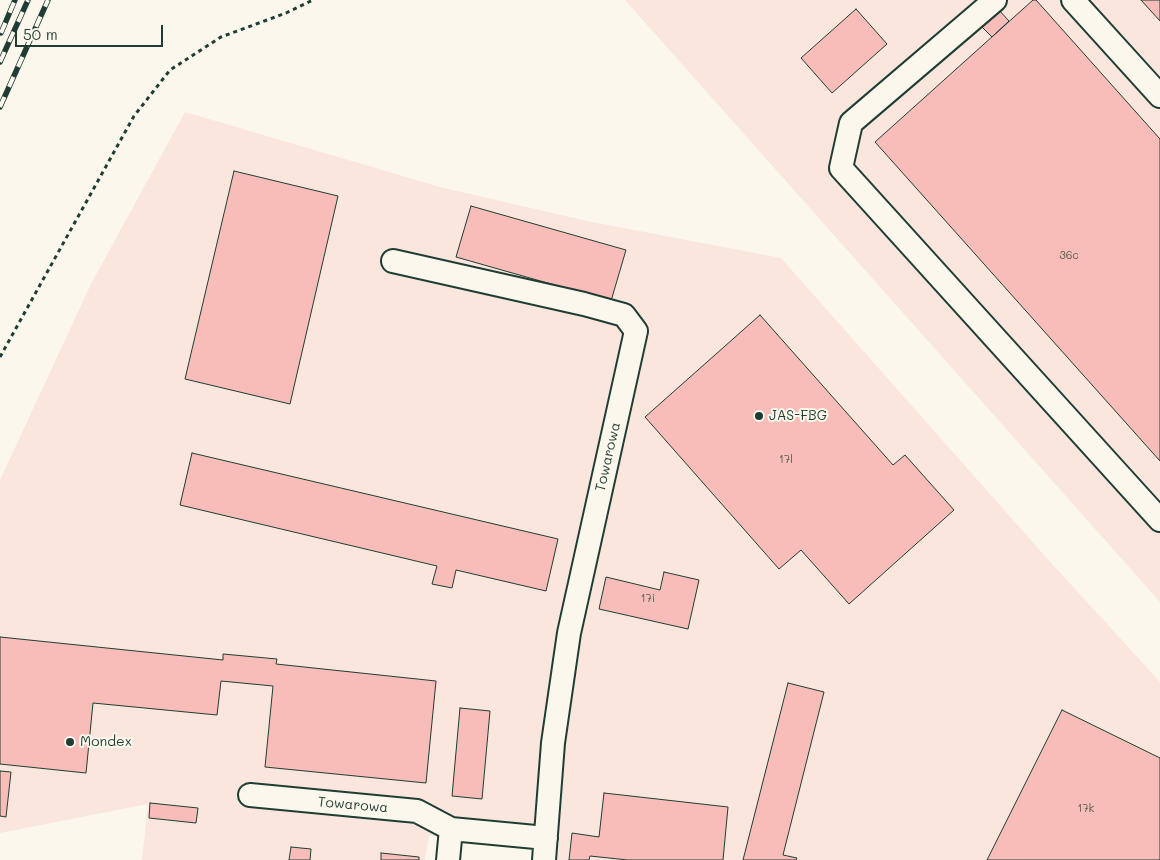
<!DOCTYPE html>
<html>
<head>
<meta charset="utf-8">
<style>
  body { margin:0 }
  #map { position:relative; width:1160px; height:860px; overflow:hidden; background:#fbf7ec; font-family:Mali,sans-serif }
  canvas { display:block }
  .scale { position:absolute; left:15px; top:25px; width:148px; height:22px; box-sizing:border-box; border:2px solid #1f3d34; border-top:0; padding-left:6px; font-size:15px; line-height:18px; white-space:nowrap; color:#1f3d34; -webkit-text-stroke:4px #fbf7ec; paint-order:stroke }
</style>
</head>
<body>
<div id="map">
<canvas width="1160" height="860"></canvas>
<div class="scale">50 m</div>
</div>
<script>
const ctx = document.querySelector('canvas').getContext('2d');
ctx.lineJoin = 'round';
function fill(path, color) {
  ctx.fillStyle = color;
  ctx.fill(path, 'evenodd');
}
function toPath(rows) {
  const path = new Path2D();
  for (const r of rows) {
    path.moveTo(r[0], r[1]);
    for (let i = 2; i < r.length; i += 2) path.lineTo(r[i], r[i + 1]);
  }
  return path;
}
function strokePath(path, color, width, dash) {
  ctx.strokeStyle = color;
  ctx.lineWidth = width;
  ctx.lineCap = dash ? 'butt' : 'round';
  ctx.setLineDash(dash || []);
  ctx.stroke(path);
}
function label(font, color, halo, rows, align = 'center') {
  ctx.font = font + ' Mali,sans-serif';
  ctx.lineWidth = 4;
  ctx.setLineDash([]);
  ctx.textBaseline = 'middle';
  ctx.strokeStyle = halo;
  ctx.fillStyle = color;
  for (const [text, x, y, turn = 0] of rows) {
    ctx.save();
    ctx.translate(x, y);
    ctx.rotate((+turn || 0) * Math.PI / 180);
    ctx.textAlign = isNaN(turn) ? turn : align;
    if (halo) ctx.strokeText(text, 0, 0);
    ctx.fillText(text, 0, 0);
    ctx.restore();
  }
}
fill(toPath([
  [625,0,1160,0,1160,602],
  [185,112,440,187,587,221,781,258,1044,555,1160,682,1160,860,554,860,555,853,429,835,425,860,142,860,148,804,0,833,0,480,91,284]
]), '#fae6dd');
const building = toPath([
  [1033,0,1036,0,1160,139,1160,461,875,142,1033,0],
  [1141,0,1160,0,1160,21,1141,0],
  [856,9,887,44,832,93,801,58,856,9],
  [998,9,1009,21,992,37,980,25,998,9],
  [234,171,338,196,290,404,185,379,234,171],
  [471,206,626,250,611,301,456,257,471,206],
  [760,315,893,465,905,455,954,510,849,604,801,550,779,569,645,417,760,315],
  [192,453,558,539,546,591,456,570,452,588,432,584,437,566,180,505,192,453],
  [664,572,699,580,688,629,599,609,606,577,660,590,664,572],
  [0,637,223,660,223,654,277,659,276,664,436,681,426,783,265,767,273,686,221,681,217,715,93,703,86,773,0,764,0,637],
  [788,683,824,692,783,855,797,858,796,860,743,860,788,683],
  [460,708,490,711,482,799,452,796,460,708],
  [1062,710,1160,758,1160,860,987,860,1062,710],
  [0,771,11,772,6,817,0,816,0,771],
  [604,793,728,807,723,860,628,860,590,856,589,860,569,860,572,833,599,837,604,793],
  [150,803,198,808,196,823,149,818,150,803],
  [291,847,311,849,310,860,289,860,291,847],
  [381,853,419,857,419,860,381,860,381,853]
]);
fill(building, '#f9bdb9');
strokePath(building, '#1f3d34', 1);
const minor = toPath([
  [995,0,851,123,841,168,1160,520],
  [1073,0,1160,96],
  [393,261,584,304,624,315,636,331,569,633,553,743,544,860],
  [250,795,417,811,451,829,546,838],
  [448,860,451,829]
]);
strokePath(minor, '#1f3d34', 26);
strokePath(toPath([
  [0,357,134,116,170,70,221,37,286,13,313,0]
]), '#1f3d34', 3, [4, 4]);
strokePath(minor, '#fbf7ec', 22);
const rail = toPath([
  [1,33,15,0],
  [0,62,28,0],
  [0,107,48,0]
]);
strokePath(rail, '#1f3d34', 5.5);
strokePath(rail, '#fbf7ec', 4, [11]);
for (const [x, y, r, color] of [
  [759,416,5,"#1f3d34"],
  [70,742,5,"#1f3d34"]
]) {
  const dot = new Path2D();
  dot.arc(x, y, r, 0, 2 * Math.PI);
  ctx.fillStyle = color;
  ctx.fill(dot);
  strokePath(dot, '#fbf7ec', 2);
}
label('11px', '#565d55', null, [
  ["36c",1069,256],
  ["17l",786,460],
  ["17i",648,599],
  ["17k",1086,809]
]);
label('14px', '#1f3d34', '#fbf7ec', [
  ["JAS-FBG",769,416],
  ["Mondex",80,742]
], 'left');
label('14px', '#1f3d34', '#fbf7ec', [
  ["Towarowa",608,457,-77],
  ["Towarowa",353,805,5]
]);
</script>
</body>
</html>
